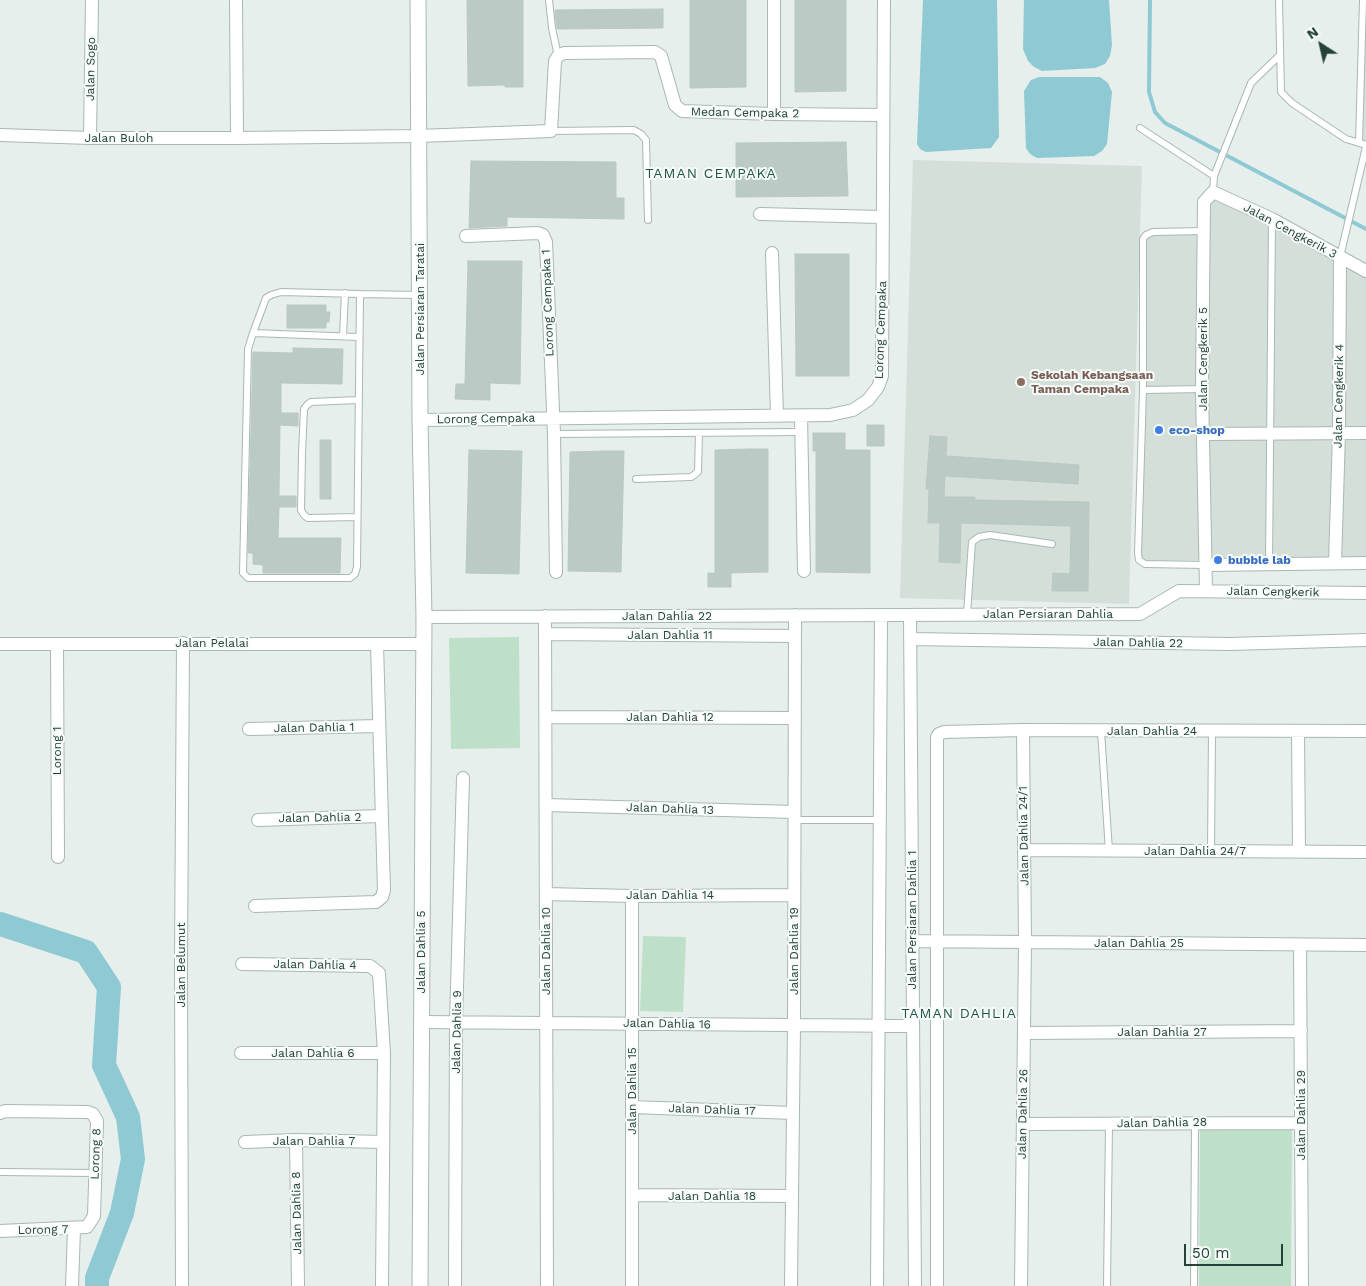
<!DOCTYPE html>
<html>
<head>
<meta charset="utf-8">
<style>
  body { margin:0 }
  #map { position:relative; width:1366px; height:1286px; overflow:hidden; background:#e6efeb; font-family:"Work Sans",sans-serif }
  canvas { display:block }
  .north { position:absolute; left:1296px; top:20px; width:50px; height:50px; -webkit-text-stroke:4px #f7fbf9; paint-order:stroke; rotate:325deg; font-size:14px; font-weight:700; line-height:20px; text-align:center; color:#24423a }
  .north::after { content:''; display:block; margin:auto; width:18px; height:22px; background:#24423a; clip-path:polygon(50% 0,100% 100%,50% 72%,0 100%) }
  .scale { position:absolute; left:1184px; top:1244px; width:99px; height:22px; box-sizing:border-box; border:2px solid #24423a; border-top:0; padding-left:6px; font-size:15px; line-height:18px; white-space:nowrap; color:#24423a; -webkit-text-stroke:4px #f7fbf9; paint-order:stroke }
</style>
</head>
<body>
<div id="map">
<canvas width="1366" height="1286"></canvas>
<div class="north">N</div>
<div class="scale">50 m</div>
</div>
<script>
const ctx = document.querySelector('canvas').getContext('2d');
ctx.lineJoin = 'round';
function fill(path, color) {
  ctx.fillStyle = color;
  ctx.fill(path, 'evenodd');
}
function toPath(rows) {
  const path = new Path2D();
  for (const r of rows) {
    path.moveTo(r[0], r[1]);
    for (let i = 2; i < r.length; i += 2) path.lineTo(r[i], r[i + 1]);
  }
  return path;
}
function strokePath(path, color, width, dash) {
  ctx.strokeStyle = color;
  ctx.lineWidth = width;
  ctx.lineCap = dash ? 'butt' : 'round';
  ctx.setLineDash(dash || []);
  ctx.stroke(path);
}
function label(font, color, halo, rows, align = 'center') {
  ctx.font = font + ' "Work Sans",sans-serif';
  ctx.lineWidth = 4;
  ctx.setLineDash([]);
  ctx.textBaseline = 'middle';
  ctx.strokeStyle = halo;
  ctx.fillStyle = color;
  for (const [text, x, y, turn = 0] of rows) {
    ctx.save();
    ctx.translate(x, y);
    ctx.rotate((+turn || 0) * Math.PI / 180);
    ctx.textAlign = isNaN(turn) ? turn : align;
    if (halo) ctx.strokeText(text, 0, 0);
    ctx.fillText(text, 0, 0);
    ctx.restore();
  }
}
fill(toPath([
  [1366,22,1366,141,1362,140],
  [913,160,1142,166,1129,604,900,598],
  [1214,198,1277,228,1366,277,1366,558,1146,561,1142,558,1140,551,1146,382,1146,240,1148,237,1153,236,1208,234,1209,204]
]), '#d4dfda');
fill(toPath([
  [519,637,520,748,451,749,449,638],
  [643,936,686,937,683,1012,640,1011],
  [1292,1129,1291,1286,1199,1286,1200,1130]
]), '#bfe0c8');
fill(toPath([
  [923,0,997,0,999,137,991,148,926,152,920,149,917,144],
  [1024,0,1109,0,1112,45,1110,56,1105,64,1095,68,1042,71,1034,67,1028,61,1023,49],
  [1039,77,1100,77,1108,83,1112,92,1107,144,1102,151,1094,156,1037,158,1030,154,1026,148,1024,91,1031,80]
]), '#8ec9d4');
strokePath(toPath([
  [1150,0,1149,92,1155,112,1165,123,1366,229]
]), '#8ec9d4', 4);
strokePath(toPath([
  [0,924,86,952,109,987,104,1065,128,1117,133,1159,122,1213,97,1278,97,1286]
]), '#8ec9d4', 24);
const building = toPath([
  [467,0,523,0,523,87,505,87,505,85,468,86,467,0],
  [690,0,746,0,746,87,690,88,690,0],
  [795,0,846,0,846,91,795,92,795,0],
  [663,9,663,28,557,29,555,10,663,9],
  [846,142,848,196,736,197,736,143,846,142],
  [471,161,616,162,616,198,624,198,624,219,507,217,507,226,469,228,471,161],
  [795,254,849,254,849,376,796,376,795,254],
  [468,261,522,261,520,384,490,383,490,400,455,399,456,384,465,384,468,261],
  [287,305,326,305,326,312,330,312,329,322,326,322,326,328,287,328,287,305],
  [293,348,343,349,342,384,281,383,281,413,298,413,298,426,280,425,279,496,296,496,296,507,279,507,278,538,341,538,340,573,263,573,263,565,253,564,253,553,248,553,253,352,293,353,293,348],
  [867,425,884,425,884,446,867,446,867,425],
  [813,433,845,433,845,450,870,450,870,573,816,572,816,451,813,451,813,433],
  [930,436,947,437,946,456,1079,465,1078,484,945,476,944,497,975,497,975,500,1089,502,1088,591,1052,591,1053,573,1070,574,1071,526,961,523,960,563,939,562,940,523,928,523,929,489,926,489,930,436],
  [320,440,331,440,331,499,320,499,320,440],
  [749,449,768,449,768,572,731,573,731,587,708,587,708,573,715,573,715,450,749,449],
  [469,450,522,451,519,574,466,573,469,450],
  [605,451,624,451,621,572,568,571,570,452,605,451]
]);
fill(building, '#bbcac4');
strokePath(building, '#b8c9c2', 1);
const service = toPath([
  [549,0,552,28,558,56],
  [1279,0,1281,92,1292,103,1346,139,1366,145],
  [1140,128,1214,176],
  [551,131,634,130,641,134,646,140,648,220],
  [1359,143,1363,0],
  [1213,192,1214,176,1251,83,1280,55],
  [1203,231,1153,232,1146,235,1143,239,1143,390,1138,553,1139,560,1145,564,1206,565],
  [1340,257,1366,147],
  [253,333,248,349,243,573,248,578,350,578,355,574,357,567,360,294,419,295],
  [343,336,345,293],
  [359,337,253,333,266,298,271,295,281,292,360,294],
  [1143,390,1202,389],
  [554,434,801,432],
  [636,479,691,477,698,472,699,433],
  [356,517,308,518,304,515,301,510,302,453,304,409,307,405,311,402,358,400],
  [1269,564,1272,219],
  [967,614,972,542,979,537,990,535,1052,544],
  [1101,731,1109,851],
  [794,820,880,820],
  [1211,851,1212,731],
  [0,1172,96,1173],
  [1107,1286,1109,1124],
  [1194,1286,1195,1123]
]);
const minor = toPath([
  [236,0,237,138],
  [774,0,774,114],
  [0,135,90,138,237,138,419,136,551,131,555,61,558,56,564,53,655,52,661,56,675,105,682,111,774,114,883,115],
  [90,138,92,0],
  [760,214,882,217],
  [466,236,538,233,543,235,546,242,554,434,556,572],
  [772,253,777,416],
  [801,416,804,571],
  [420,420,830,415,853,410,868,400,878,387,882,376,884,0],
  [1204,434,1366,433],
  [1335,563,1339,433,1340,257],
  [1206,565,1366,563],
  [1206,591,1202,389,1204,202,1213,192,1272,219,1366,271],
  [910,615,915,1286],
  [545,616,547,1286],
  [424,617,1140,614,1179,591,1366,593],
  [545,634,795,636],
  [910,639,1230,644,1366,640],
  [0,644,424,644],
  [57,645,58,857],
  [546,717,795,718],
  [249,729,379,726],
  [1298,731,1299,851],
  [546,805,794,812],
  [258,820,381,816],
  [1024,850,1366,852],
  [546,894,632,896,794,895],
  [255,906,376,902,382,897,384,890,377,644],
  [912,941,1366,945],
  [1300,945,1302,1286],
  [242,964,370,966,379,973,384,1053,382,1286],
  [421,1022,913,1026],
  [1024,1033,1301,1031],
  [241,1053,384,1053],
  [632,1107,793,1113],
  [0,1113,5,1111,88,1112,93,1114,97,1121,94,1216,87,1227,0,1231],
  [1023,1124,1301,1123],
  [296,1140,298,1286],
  [245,1142,296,1140,383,1142],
  [632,1195,792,1196],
  [72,1286,74,1229],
  [182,1286,181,963,183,643],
  [455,1286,456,1022,463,778],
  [632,1286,632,896],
  [791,1286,794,1025,795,615],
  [877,1286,881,615],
  [937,1286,937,737,939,734,944,732,1023,730,1366,731],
  [1021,1286,1025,942,1023,730]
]);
const tertiary = toPath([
  [418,0,420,420,424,617,420,1286]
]);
strokePath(service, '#a8b8b2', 8);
strokePath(minor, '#a8b8b2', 14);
strokePath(tertiary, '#a8b8b2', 17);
strokePath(service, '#fff', 6);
strokePath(minor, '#fff', 12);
strokePath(tertiary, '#fff', 15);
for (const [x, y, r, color] of [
  [1021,382,5,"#8d6e63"],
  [1159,430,5,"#3f7fe0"],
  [1218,560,5,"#3f7fe0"]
]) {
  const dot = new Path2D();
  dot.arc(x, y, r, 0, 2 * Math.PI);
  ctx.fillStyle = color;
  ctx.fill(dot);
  strokePath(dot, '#f7fbf9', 2);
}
label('12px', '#24423a', '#f7fbf9', [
  ["Jalan Sogo",91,69,-89],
  ["Medan Cempaka 2",745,113,1],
  ["Jalan Buloh",119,138],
  ["Jalan Cengkerik 3",1290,231,28],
  ["Lorong Cempaka 1",548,303,-92],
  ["Jalan Persiaran Taratai",420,309,-90],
  ["Lorong Cempaka",881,330,-88],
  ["Jalan Cengkerik 5",1203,359,-90],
  ["Jalan Cengkerik 4",1339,396,-89],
  ["Lorong Cempaka",486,419,-1],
  ["Jalan Cengkerik",1273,592,1],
  ["Jalan Persiaran Dahlia",1048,614],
  ["Jalan Dahlia 22",667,616],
  ["Jalan Dahlia 11",670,635],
  ["Jalan Pelalai",212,643],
  ["Jalan Dahlia 22",1138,643,1],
  ["Jalan Dahlia 12",670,717],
  ["Jalan Dahlia 1",314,728,-1],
  ["Jalan Dahlia 24",1152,731],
  ["Lorong 1",57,751,-90],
  ["Jalan Dahlia 13",670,809,2],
  ["Jalan Dahlia 2",320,818,-1],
  ["Jalan Dahlia 24/1",1024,836,-91],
  ["Jalan Dahlia 24/7",1195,851],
  ["Jalan Dahlia 14",670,895],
  ["Jalan Persiaran Dahlia 1",912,920,-90],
  ["Jalan Dahlia 25",1139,943],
  ["Jalan Dahlia 10",546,951,-90],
  ["Jalan Dahlia 19",794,951,-90],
  ["Jalan Dahlia 5",421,952,-90],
  ["Jalan Belumut",181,965,-90],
  ["Jalan Dahlia 4",315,965,1],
  ["Jalan Dahlia 16",667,1024,1],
  ["Jalan Dahlia 9",457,1032,-89],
  ["Jalan Dahlia 27",1162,1032],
  ["Jalan Dahlia 6",313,1053],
  ["Jalan Dahlia 15",632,1091,-90],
  ["Jalan Dahlia 17",712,1110,2],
  ["Jalan Dahlia 26",1023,1114,-89],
  ["Jalan Dahlia 29",1301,1115,-90],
  ["Jalan Dahlia 28",1162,1123,-1],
  ["Jalan Dahlia 7",314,1141],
  ["Lorong 8",96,1154,-88],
  ["Jalan Dahlia 18",712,1196],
  ["Jalan Dahlia 8",297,1213,-91],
  ["Lorong 7",43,1230,-1]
]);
label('bold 12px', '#785e54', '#f7fbf9', [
  ["Sekolah Kebangsaan",1031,375],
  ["Taman Cempaka",1031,389]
], 'left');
label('bold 12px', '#366cbe', '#f7fbf9', [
  ["eco-shop",1169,430],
  ["bubble lab",1228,560]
], 'left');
ctx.letterSpacing = '1px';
label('14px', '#1f5548', '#f7fbf9', [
  ["TAMAN CEMPAKA",711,174],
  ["TAMAN DAHLIA",959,1014]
]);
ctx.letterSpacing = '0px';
</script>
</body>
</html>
